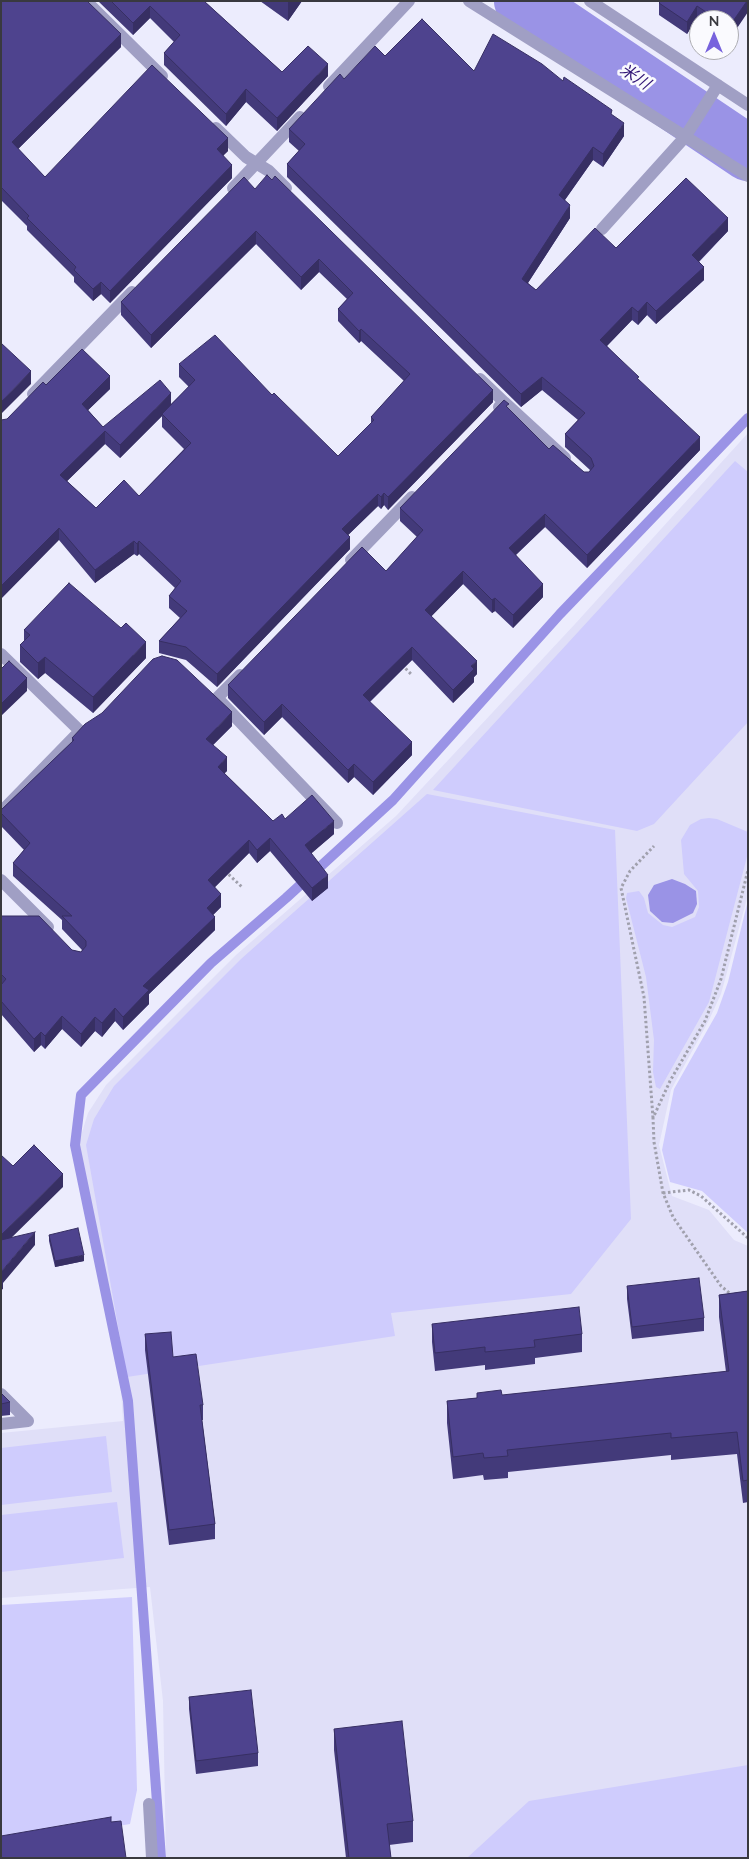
<!DOCTYPE html>
<html>
<head>
<meta charset="utf-8">
<style>
  body { margin:0 }
  #map { position:relative; width:749px; height:1859px; overflow:hidden; background:#ececfd; font-family:Mulish,sans-serif }
  canvas { display:block }
  .frame { position:absolute; inset:0; border:2px solid #39393f; pointer-events:none }
  .north { position:absolute; left:689px; top:10px; width:50px; height:50px; box-sizing:border-box; background:#fafafe; border:1px solid #adadb2; border-radius:50%; rotate:0deg; font-size:14px; font-weight:700; line-height:20px; text-align:center; color:#39393f }
  .north::after { content:''; display:block; margin:auto; width:18px; height:22px; background:#7762dd; clip-path:polygon(50% 0,100% 100%,50% 72%,0 100%) }
</style>
</head>
<body>
<div id="map">
<canvas width="749" height="1859"></canvas>
<div class="frame"></div>
<div class="north">N</div>
</div>
<script>
const ctx = document.querySelector('canvas').getContext('2d');
ctx.lineJoin = 'round';
function fill(path, color) {
  ctx.fillStyle = color;
  ctx.fill(path, 'evenodd');
}
function toPath(rows) {
  const path = new Path2D();
  for (const r of rows) {
    path.moveTo(r[0], r[1]);
    for (let i = 2; i < r.length; i += 2) path.lineTo(r[i], r[i + 1]);
  }
  return path;
}
function strokePath(path, color, width, dash) {
  ctx.strokeStyle = color;
  ctx.lineWidth = width;
  ctx.lineCap = dash ? 'butt' : 'round';
  ctx.setLineDash(dash || []);
  ctx.stroke(path);
}
function label(font, color, halo, rows, align = 'center') {
  ctx.font = font + ' Mulish,"Noto Sans JP",sans-serif';
  ctx.lineWidth = 5;
  ctx.setLineDash([]);
  ctx.textBaseline = 'middle';
  ctx.strokeStyle = halo;
  ctx.fillStyle = color;
  for (const [text, x, y, turn = 0] of rows) {
    ctx.save();
    ctx.translate(x, y);
    ctx.rotate((+turn || 0) * Math.PI / 180);
    ctx.textAlign = isNaN(turn) ? turn : align;
    if (halo) ctx.strokeText(text, 0, 0);
    ctx.fillText(text, 0, 0);
    ctx.restore();
  }
}
fill(toPath([
  [748,433,748,895,721,994,709,1020,671,1090,659,1145,672,1196,709,1210,734,1240,748,1246,748,1858,166,1858,163,1701,150,1587,1,1598,1,1433,123,1421,119,1357,79,1142,88,1113,106,1085,236,955,396,816,575,624]
]), '#e0dff8');
fill(toPath([
  [735,461,748,472,748,722,654,824,637,831,433,790],
  [427,794,615,830,631,1219,571,1294,391,1313,395,1336,127,1377,86,1145,94,1119,114,1086,241,959],
  [709,818,717,819,748,832,748,853,709,1002,660,1089,656,1087,653,1072,654,1040,646,977,626,898,627,893,639,891,644,898,648,913,663,925,672,927,695,917,699,907,698,891,684,874,681,840,690,825,701,819],
  [748,900,748,1233,702,1191,670,1182,662,1150,674,1089,717,1013,728,982],
  [106,1436,112,1492,1,1505,1,1448],
  [117,1502,124,1558,1,1572,1,1515],
  [132,1597,137,1790,130,1824,1,1846,1,1605],
  [748,1765,748,1858,467,1858,529,1801]
]), '#cfccfd');
fill(toPath([
  [672,879,685,884,696,891,697,904,693,913,673,923,662,922,650,911,648,895,654,885]
]), '#9a93e6');
strokePath(toPath([
  [161,1858,128,1401,75,1145,81,1095,211,963,286,898,393,800,560,614,748,418]
]), '#9a93e6', 10);
strokePath(toPath([
  [522,1,748,153]
]), '#9a93e6', 56);
strokePath(toPath([
  [402,665,412,675],
  [225,871,243,888],
  [653,1118,644,997,621,888,630,871,654,846],
  [663,1193,689,1190,701,1196,748,1238],
  [733,1296,721,1286,673,1217,663,1193,654,1142,653,1118,670,1081,705,1021,721,979,748,870]
]), '#a0a0ad', 3, [2.5, 2.5]);
strokePath(toPath([
  [86,1,162,76],
  [469,1,748,176],
  [590,1,748,105],
  [329,86,409,1],
  [216,128,246,157,269,171,286,188],
  [233,188,300,117],
  [602,229,685,137,718,85],
  [480,379,504,402],
  [33,394,132,292],
  [499,407,504,402,565,458],
  [351,560,412,497],
  [1,654,80,731,1,812],
  [217,698,240,675],
  [221,702,337,823],
  [1,880,48,927],
  [1,1394,28,1421],
  [1,1424,28,1421],
  [149,1804,152,1858]
]), '#a09fc4', 12);
fill(toPath([
  [1,1,121,47,18,149,45,177,228,151,223,155,232,178,110,303,101,294,93,301,74,282,74,277,27,230,27,226,1,200],
  [98,1,204,1,282,72,328,76,277,131,246,102,226,126,164,65,164,53,174,42,150,18,133,35],
  [260,1,302,1,288,21],
  [748,1,729,40,729,20,700,20,697,18,687,34,659,15,659,3],
  [385,56,474,71,563,81,612,115,624,136,603,167,593,160,565,200,570,218,528,283,536,290,616,248,728,231,699,262,704,280,656,324,647,315,638,325,632,320,607,346,639,380,700,450,587,568,545,527,516,555,543,597,513,628,495,611,492,613,463,584,431,616,477,674,474,677,474,682,453,703,412,660,370,702,412,755,373,795,354,777,348,783,282,717,264,735,228,698,228,685,386,571,417,537,400,521,400,508,509,409,549,449,584,472,589,472,590,470,565,447,565,434,578,420,542,390,521,407,287,177,287,164,299,151,289,142,289,129,344,79],
  [255,189,493,402,388,510,384,505,381,509,378,506,348,535,350,549,217,687,186,660,159,653,159,641,180,618,169,608,169,596,175,588,139,554,137,556,134,554,95,583,59,540,7,419,46,385,110,389,88,410,103,427,171,404,189,387,179,377,179,364,272,395,338,456,371,424,371,417,404,381,361,341,359,343,338,321,338,309,347,299,319,272,301,290,256,244,151,348,121,315,121,302],
  [162,416,162,427,184,449,139,496,96,508,67,481,105,444,120,458],
  [24,630,146,658,93,713,45,673,38,679,20,662,20,645,24,641],
  [232,726,213,745,227,771,224,773,273,821,285,819,334,834,311,853,328,888,312,901,270,851,257,863,249,853,215,887,221,907,213,915,215,930,149,994,149,1004,123,1030,115,1021,102,1037,95,1031,81,1047,62,1029,45,1049,41,1045,34,1052,1,1014,1,916,72,950,81,952,82,950,62,929,62,920,13,876,13,863,24,850,1,826,1,810,72,742,72,738],
  [49,1235,84,1261,55,1267,49,1241],
  [627,1286,704,1318,704,1331,632,1339,627,1299],
  [748,1291,748,1502,743,1503,737,1454,671,1460,671,1455,508,1472,508,1478,484,1480,483,1475,453,1479,447,1423,447,1401,726,1372,719,1317,719,1295],
  [432,1324,582,1334,582,1352,535,1358,535,1364,485,1370,485,1365,435,1371,432,1342],
  [145,1334,173,1357,203,1405,203,1420,202,1420,215,1524,215,1539,169,1545,145,1350],
  [1,1393,10,1402,10,1415,1,1416],
  [189,1697,258,1753,258,1766,196,1774,189,1709],
  [334,1729,413,1821,413,1842,389,1845,391,1858,346,1858,334,1750]
]), '#433a7a');
fill(toPath([
  [288,1,302,1,288,21],
  [747,1,748,1,748,12,729,40,729,27],
  [150,6,150,18,133,35,133,23],
  [697,6,697,18,687,34,687,22],
  [121,34,121,47,12,155,12,142],
  [328,64,328,76,277,131,277,118],
  [246,89,246,102,226,126,226,114],
  [624,123,624,136,603,167,603,154],
  [228,138,228,151,217,162,217,149],
  [593,147,593,160,559,208,559,195],
  [232,165,232,178,110,303,110,291],
  [570,205,570,218,522,292,522,279],
  [728,218,728,231,692,268,692,255],
  [256,231,256,244,151,348,151,335],
  [319,259,319,272,301,290,301,277],
  [704,267,704,280,656,324,656,311],
  [101,282,101,294,93,301,93,289],
  [647,302,647,315,638,325,638,312],
  [632,307,632,320,600,353,600,340],
  [361,329,361,341,359,343,359,331],
  [31,371,31,384,1,414,1,402],
  [110,376,110,389,82,416,82,404],
  [542,377,542,390,521,407,521,394],
  [493,390,493,402,388,510,388,497],
  [171,393,171,406,162,414,162,416,120,458,120,445],
  [105,431,105,444,60,488,60,475],
  [700,437,700,450,587,568,587,555],
  [384,493,384,505,381,509,381,497],
  [378,494,378,506,342,541,342,529],
  [545,514,545,527,509,561,509,548],
  [59,528,59,540,1,599,1,586],
  [350,537,350,549,217,687,217,674],
  [134,541,134,554,95,583,95,570],
  [139,541,139,554,137,556,137,544],
  [463,571,463,584,425,623,425,610],
  [543,584,543,597,513,628,513,615],
  [495,598,495,611,492,613,492,600],
  [146,642,146,658,93,713,93,697],
  [412,647,412,660,363,708,363,695],
  [45,657,45,673,38,679,38,663],
  [477,661,477,674,474,677,474,682,453,703,453,690,471,666],
  [27,678,27,691,1,716,1,704],
  [282,704,282,717,264,735,264,722],
  [232,712,232,726,206,752,206,739],
  [412,742,412,755,373,795,373,782],
  [227,757,227,771,218,780,218,767],
  [354,764,354,777,348,783,348,770],
  [334,821,334,834,305,859,305,845],
  [270,838,270,851,257,863,257,850],
  [249,840,249,853,208,894,208,880],
  [328,875,328,888,312,901,312,888],
  [221,894,221,907,207,921,207,908],
  [215,917,215,930,149,994,149,1004,123,1030,123,1017,143,986],
  [115,1008,115,1021,102,1037,102,1023],
  [62,1016,62,1029,45,1049,45,1036],
  [95,1017,95,1031,81,1047,81,1034],
  [41,1032,41,1045,34,1052,34,1039],
  [63,1174,63,1187,1,1248,1,1235],
  [35,1232,35,1245,3,1283,3,1289,1,1290,1,1272],
  [84,1255,84,1261,55,1267,55,1261]
]), '#372f63');
const building = toPath([
  [1,1,87,1,121,34,12,142,45,177,152,65,228,138,217,149,232,165,110,291,101,282,93,289,74,270,76,267,27,218,29,216,1,187,1,1],
  [111,1,204,1,282,72,308,46,328,64,277,118,246,89,226,114,164,53,180,35,150,6,133,23,111,1],
  [661,1,747,1,729,27,729,20,718,20,697,6,687,22,659,3,661,1],
  [422,19,474,71,493,34,542,64,563,81,564,77,612,110,611,114,624,123,603,154,593,147,559,195,570,205,522,279,536,290,595,228,616,248,686,178,728,218,692,255,704,267,656,311,647,302,638,312,632,307,600,340,639,377,637,378,700,437,587,555,545,514,509,548,543,584,513,615,495,598,492,600,463,571,425,610,477,661,471,666,474,669,453,690,412,647,363,695,412,742,373,782,354,764,348,770,282,704,264,722,228,685,362,547,386,571,423,530,400,508,504,400,509,404,506,406,549,449,553,445,584,472,589,472,594,466,591,458,565,434,585,413,542,377,521,394,287,164,305,144,289,129,340,74,344,79,375,46,385,56,422,19],
  [267,175,272,180,275,176,493,390,388,497,384,493,381,497,378,494,342,529,350,537,217,674,186,647,159,641,187,611,169,596,181,581,139,541,137,544,134,541,95,570,59,528,1,586,1,420,7,419,43,382,46,385,82,349,110,376,82,404,103,427,160,380,171,393,120,445,105,431,60,475,96,508,124,480,139,496,191,443,162,414,195,380,179,364,215,335,272,395,274,393,338,456,374,420,371,417,410,374,361,329,359,331,338,309,353,293,319,259,301,277,256,231,151,335,121,302,244,177,255,189,267,175],
  [1,343,31,371,1,402,1,343],
  [69,583,121,628,126,623,146,642,93,697,45,657,38,663,20,645,30,635,24,630,69,583],
  [162,656,177,660,232,712,206,739,227,757,218,767,220,769,273,821,282,814,285,819,312,795,334,821,305,845,328,875,312,888,270,838,257,850,249,840,208,880,221,894,207,908,215,917,143,986,149,990,123,1017,115,1008,102,1023,95,1017,81,1034,62,1016,45,1036,41,1032,34,1039,1,1001,1,985,6,979,1,974,1,916,39,916,72,950,81,952,86,946,86,941,62,916,72,916,13,863,30,843,1,813,1,810,74,740,72,738,85,724,102,713,153,659,162,656],
  [9,661,27,678,1,704,1,669,9,661],
  [34,1145,63,1174,1,1235,1,1155,13,1166,34,1145],
  [78,1228,84,1255,55,1261,49,1235,78,1228],
  [35,1232,1,1272,1,1240,35,1232],
  [699,1278,704,1318,632,1327,627,1286,699,1278],
  [748,1291,748,1480,743,1481,737,1432,671,1438,671,1433,507,1450,508,1456,484,1458,483,1453,453,1457,447,1401,477,1398,477,1393,501,1390,502,1395,729,1371,719,1295,748,1291],
  [579,1307,582,1334,534,1340,535,1347,485,1352,485,1347,435,1353,432,1324,579,1307],
  [171,1332,173,1357,196,1354,203,1405,200,1405,215,1524,169,1530,145,1334,171,1332],
  [1,1393,10,1402,1,1404,1,1393],
  [251,1690,258,1753,196,1761,189,1697,251,1690],
  [402,1721,413,1821,387,1824,391,1858,349,1858,334,1729,402,1721],
  [111,1817,111,1822,121,1821,126,1858,1,1858,1,1836,111,1817]
]);
fill(building, '#4e438e');
strokePath(building, '#372f63', 1);
label('italic 16px', '#311576', '#fafafe', [
  ["米川",635,77,34]
]);
</script>
</body>
</html>
